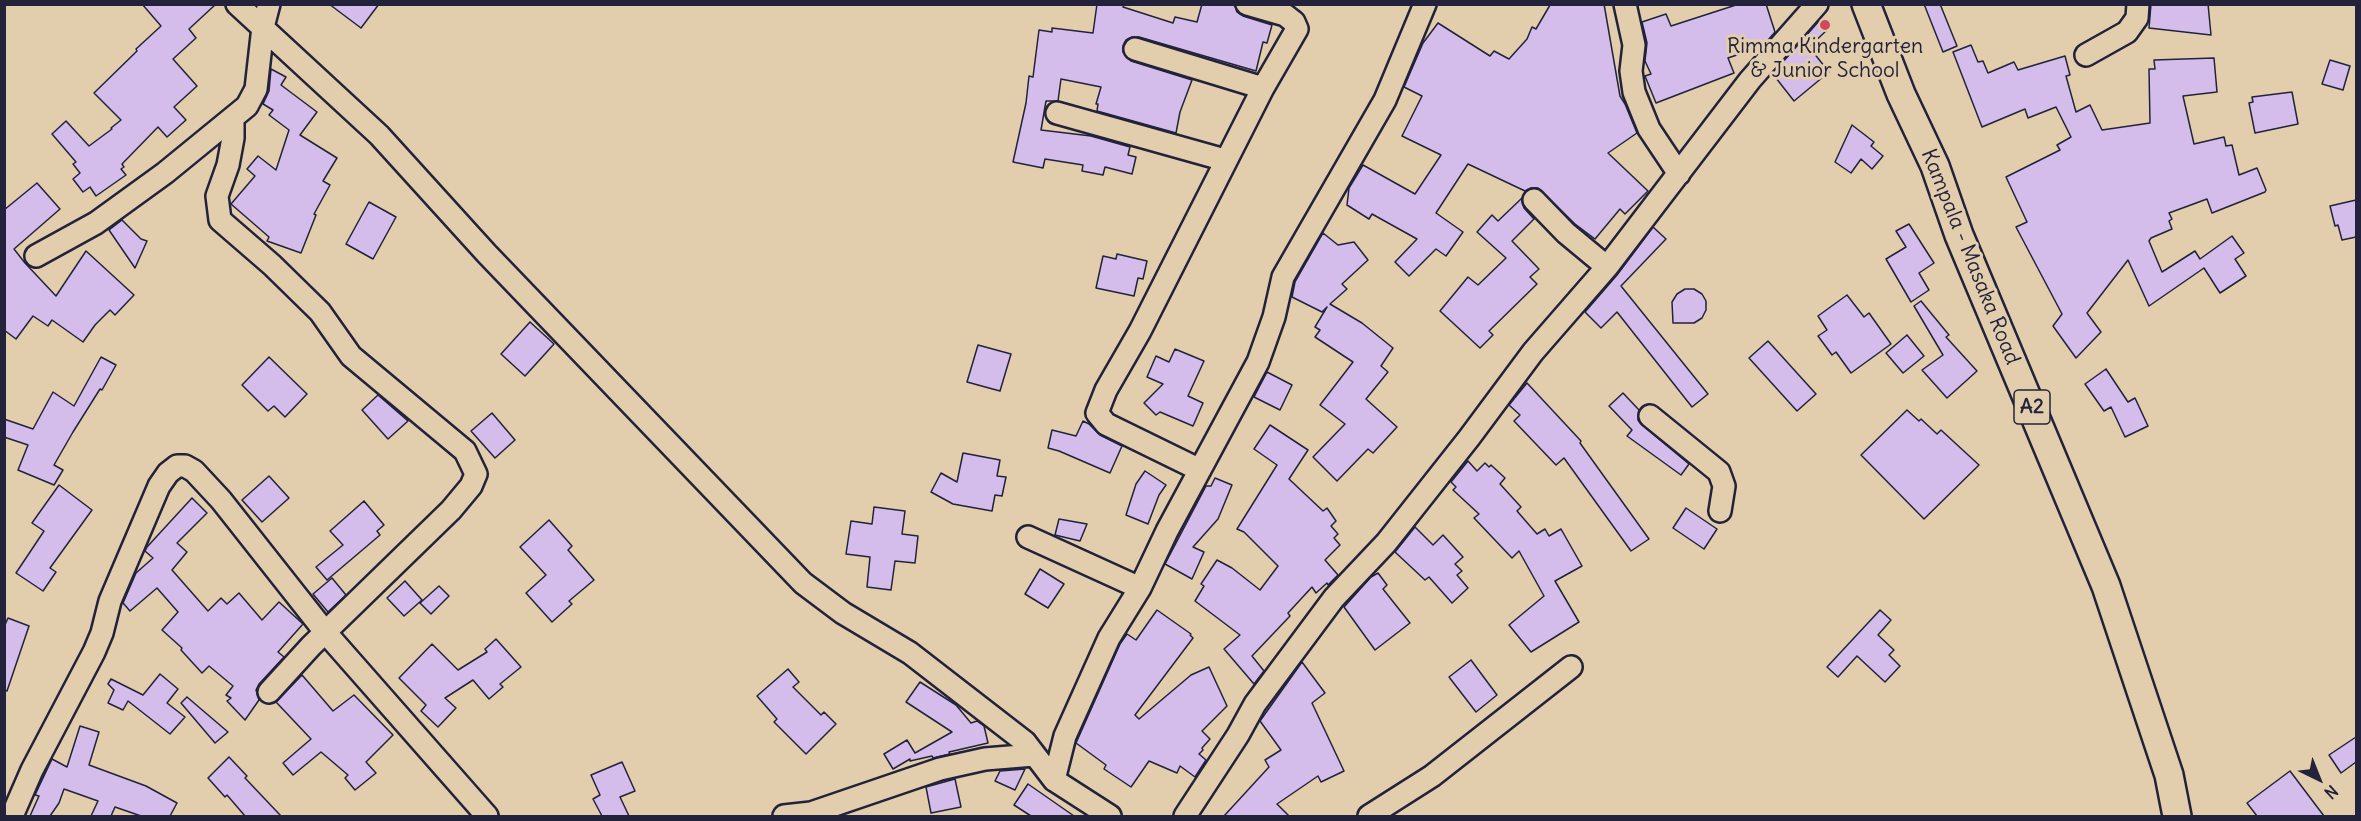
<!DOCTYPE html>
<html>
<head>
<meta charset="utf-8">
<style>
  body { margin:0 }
  #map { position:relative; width:2361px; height:821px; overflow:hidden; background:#e2cdac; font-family:Delius,sans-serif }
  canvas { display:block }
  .frame { position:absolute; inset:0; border:6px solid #22223b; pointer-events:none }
  .north { position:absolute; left:2289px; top:749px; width:60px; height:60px; -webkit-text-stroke:4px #e2cdac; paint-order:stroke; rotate:137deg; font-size:16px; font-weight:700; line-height:24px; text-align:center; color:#22223b }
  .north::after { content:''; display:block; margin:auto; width:21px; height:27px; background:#22223b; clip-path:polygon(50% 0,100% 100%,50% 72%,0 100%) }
</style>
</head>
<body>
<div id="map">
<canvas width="2361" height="821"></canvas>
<div class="frame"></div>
<div class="north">N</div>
</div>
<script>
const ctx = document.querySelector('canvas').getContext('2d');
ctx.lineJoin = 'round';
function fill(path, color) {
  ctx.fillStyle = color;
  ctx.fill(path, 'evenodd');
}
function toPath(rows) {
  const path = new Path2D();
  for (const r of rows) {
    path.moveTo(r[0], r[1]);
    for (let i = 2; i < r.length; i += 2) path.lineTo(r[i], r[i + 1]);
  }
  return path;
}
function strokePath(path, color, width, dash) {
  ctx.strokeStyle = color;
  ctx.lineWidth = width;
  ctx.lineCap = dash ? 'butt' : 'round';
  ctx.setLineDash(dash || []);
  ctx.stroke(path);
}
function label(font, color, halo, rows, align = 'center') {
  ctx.font = font + ' Delius,sans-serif';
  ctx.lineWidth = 6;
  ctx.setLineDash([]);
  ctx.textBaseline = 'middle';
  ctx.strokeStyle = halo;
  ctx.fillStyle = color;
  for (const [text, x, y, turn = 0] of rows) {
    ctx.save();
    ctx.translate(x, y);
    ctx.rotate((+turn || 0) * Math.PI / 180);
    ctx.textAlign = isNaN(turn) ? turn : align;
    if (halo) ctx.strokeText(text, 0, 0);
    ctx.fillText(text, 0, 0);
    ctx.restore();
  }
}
const building = toPath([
  [142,4,216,4,189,29,196,38,173,59,197,86,174,107,186,120,167,137,158,127,122,164,124,167,121,169,126,175,96,196,90,187,83,192,73,179,80,173,73,164,76,162,52,134,66,121,89,146,112,129,111,128,121,120,94,93,137,51,136,49,161,26,142,4],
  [329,4,379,4,361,28,329,4],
  [1097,4,1124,4,1123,7,1173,23,1175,17,1197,22,1202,4,1231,4,1235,6,1237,12,1243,16,1272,25,1267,43,1263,42,1256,71,1139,37,1132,37,1126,40,1123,46,1123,52,1131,61,1192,80,1180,112,1176,133,1097,111,1098,104,1096,104,1101,87,1061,79,1058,101,1046,101,1041,130,1091,136,1130,147,1128,155,1136,157,1132,174,1105,167,1103,175,1082,171,1083,165,1045,159,1043,168,1013,162,1026,103,1029,76,1033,77,1039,30,1052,32,1052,28,1093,33,1097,4],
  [1604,4,1620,96,1625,104,1637,133,1608,153,1648,191,1625,214,1620,209,1595,239,1575,224,1538,188,1531,188,1525,191,1468,164,1436,213,1463,232,1446,256,1436,249,1409,276,1395,262,1417,239,1372,214,1369,219,1347,205,1349,188,1363,165,1415,194,1441,155,1402,136,1422,96,1404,87,1423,43,1438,23,1490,56,1494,51,1509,59,1527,39,1532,27,1536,29,1550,5,1604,4],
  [1739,4,1766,4,1775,32,1763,46,1728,58,1734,73,1656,103,1645,76,1651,74,1645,61,1647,43,1642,22,1666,14,1671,26,1739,4],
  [1924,4,1940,4,1957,46,1943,52,1924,4],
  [2151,4,2208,4,2211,35,2149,28,2151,4],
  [1819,21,1827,30,1809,47,1829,72,1794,101,1776,78,1788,68,1782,63,1819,21],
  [1971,45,1978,62,1983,61,1988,73,2014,62,2018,70,2065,56,2070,75,2066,76,2076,112,2090,105,2102,130,2150,123,2149,69,2155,69,2154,60,2214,58,2217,92,2183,96,2194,144,2224,137,2226,146,2232,145,2239,175,2257,168,2266,190,2265,192,2212,213,2207,199,2169,213,2172,219,2169,221,2172,229,2151,238,2149,241,2162,272,2195,251,2200,259,2232,236,2244,253,2235,259,2246,276,2220,293,2204,268,2149,306,2128,260,2087,313,2101,332,2076,358,2053,326,2062,314,2016,227,2027,222,2006,177,2060,150,2057,145,2071,137,2056,107,2028,118,2025,109,1982,127,1953,52,1971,45],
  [2330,60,2350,66,2343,90,2322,84,2330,60],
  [271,69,286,77,281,85,317,112,300,135,337,158,323,181,330,185,314,214,316,215,301,253,267,241,269,237,231,204,255,176,247,169,258,156,276,170,289,130,269,115,273,110,263,104,269,91,271,69],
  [2292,92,2298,124,2255,133,2249,103,2253,102,2252,97,2292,92],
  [1852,125,1874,142,1871,146,1883,156,1872,169,1861,159,1851,173,1835,162,1852,125],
  [37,183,60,209,14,249,25,263,56,296,86,251,134,295,115,315,110,310,95,325,83,342,52,320,48,326,33,316,16,339,4,330,4,210,37,183],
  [1522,198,1524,208,1534,219,1512,241,1539,269,1530,277,1537,284,1489,331,1493,335,1480,348,1440,311,1468,277,1478,285,1506,258,1477,232,1492,215,1498,221,1522,198],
  [2356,200,2356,237,2342,240,2338,225,2335,226,2330,206,2356,200],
  [369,202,396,217,373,259,346,244,369,202],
  [122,220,141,239,147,241,135,268,109,230,122,220],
  [1909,224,1934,263,1919,273,1929,290,1911,302,1886,259,1906,247,1896,231,1909,224],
  [1653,227,1666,239,1621,286,1708,394,1692,407,1617,312,1601,328,1585,312,1617,275,1653,227],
  [1323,233,1338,245,1354,242,1368,260,1342,284,1347,289,1330,304,1362,323,1393,348,1381,366,1388,372,1366,399,1397,427,1373,453,1368,449,1337,481,1313,457,1345,424,1320,405,1353,362,1315,337,1320,330,1315,327,1327,307,1322,312,1292,297,1295,282,1323,233],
  [1117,254,1147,261,1143,279,1138,278,1134,296,1096,288,1103,256,1116,259,1117,254],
  [1685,289,1694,289,1702,294,1706,301,1706,310,1702,318,1694,323,1673,323,1672,302,1677,294,1685,289],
  [1847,295,1864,317,1869,313,1891,344,1851,373,1836,352,1832,355,1818,336,1827,330,1818,316,1847,295],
  [1921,301,1949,335,1946,337,1977,371,1947,398,1922,370,1943,355,1914,306,1921,301],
  [530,322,554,344,525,376,501,354,530,322],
  [1907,335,1924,356,1903,373,1886,353,1907,335],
  [1768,341,1816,394,1797,411,1749,358,1768,341],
  [978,345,1011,354,1000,391,967,382,978,345],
  [1175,349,1204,361,1188,396,1203,403,1193,426,1160,412,1156,415,1144,403,1163,384,1147,377,1156,356,1169,362,1175,349],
  [101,357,116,365,102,390,100,389,73,432,54,465,63,470,54,485,18,470,28,445,4,437,4,419,33,429,53,392,74,406,101,357],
  [269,357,307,394,285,417,274,406,268,411,242,385,269,357],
  [2106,369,2128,402,2135,398,2148,426,2125,437,2111,407,2104,411,2085,384,2106,369],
  [1267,372,1292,385,1280,410,1254,397,1267,372],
  [1527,383,1581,441,1580,443,1649,539,1631,551,1564,458,1556,465,1514,421,1520,415,1509,405,1527,383],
  [1623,393,1639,410,1638,420,1642,425,1689,464,1681,475,1627,436,1632,430,1609,406,1623,393],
  [378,395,408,421,388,439,362,410,378,395],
  [1907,410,1919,421,1921,419,1937,434,1941,430,1979,465,1924,519,1861,455,1907,410],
  [492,413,515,440,495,458,471,431,492,413],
  [1083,421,1089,424,1100,435,1122,446,1110,473,1059,451,1048,448,1052,430,1076,436,1083,421],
  [1270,425,1308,450,1289,479,1323,511,1327,508,1336,521,1331,526,1338,534,1334,538,1340,545,1325,560,1338,575,1328,585,1327,583,1316,593,1312,587,1288,613,1290,616,1252,656,1264,671,1254,684,1224,649,1240,635,1195,601,1204,586,1201,584,1217,560,1232,568,1260,590,1278,566,1244,532,1237,529,1277,465,1254,449,1270,425],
  [963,453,1000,460,997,476,1006,477,1002,496,995,495,992,511,953,504,931,492,941,473,957,482,963,453],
  [1468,461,1477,471,1485,463,1489,467,1491,465,1505,478,1500,484,1521,507,1517,511,1537,534,1545,529,1549,536,1561,529,1582,566,1555,581,1579,622,1531,652,1509,625,1544,596,1519,551,1512,558,1474,518,1479,514,1453,490,1456,487,1451,482,1468,461],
  [1145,471,1166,485,1159,495,1148,524,1126,515,1136,484,1145,471],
  [269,476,289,498,262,522,242,500,269,476],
  [1215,478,1232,485,1218,519,1193,547,1204,552,1192,579,1165,564,1206,486,1211,486,1215,478],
  [59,485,92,510,50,568,56,572,43,591,16,573,44,531,32,523,59,485],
  [192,498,207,513,177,543,187,552,172,570,208,611,221,598,227,604,239,593,262,620,279,602,303,624,278,652,284,657,259,684,256,690,259,700,245,720,227,701,231,698,226,695,233,686,209,666,202,673,181,650,182,648,162,630,178,612,157,588,130,611,123,603,136,573,153,558,145,551,147,547,192,498],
  [364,501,384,525,377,531,380,535,327,580,316,567,343,545,330,531,364,501],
  [874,507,905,511,902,534,918,536,915,563,895,561,891,590,867,587,870,557,846,554,851,521,872,524,874,507],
  [1686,508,1717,529,1704,549,1673,528,1686,508],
  [1059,519,1087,524,1080,541,1055,535,1059,519],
  [549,520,572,546,568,550,594,580,569,601,572,604,552,622,526,593,546,575,520,547,549,520],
  [1415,527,1433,545,1443,535,1463,557,1455,564,1462,571,1457,575,1468,588,1452,603,1429,577,1425,580,1395,552,1415,527],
  [1040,569,1064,584,1048,608,1025,594,1040,569],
  [1378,573,1387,585,1383,589,1410,623,1375,650,1344,607,1371,577,1378,573],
  [332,578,346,595,328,612,313,594,332,578],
  [405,581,422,600,404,616,387,598,405,581],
  [439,586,449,596,431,614,420,603,439,586],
  [1157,610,1191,634,1190,635,1193,638,1135,715,1139,719,1191,675,1209,667,1227,706,1202,731,1210,739,1202,748,1203,750,1199,754,1206,760,1195,777,1180,766,1177,773,1149,761,1131,787,1104,769,1106,765,1076,743,1120,644,1127,634,1136,640,1157,610],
  [1880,610,1891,620,1878,635,1894,650,1889,655,1900,666,1885,682,1857,656,1838,677,1827,667,1880,610],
  [8,618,29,626,7,691,4,690,4,627,8,618],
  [496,639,521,667,500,684,503,687,489,699,473,680,445,698,456,708,438,727,421,711,426,705,399,678,432,644,458,670,487,652,485,649,496,639],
  [1471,660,1497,695,1476,712,1449,677,1471,660],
  [1302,662,1325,693,1312,703,1344,771,1321,782,1318,776,1277,804,1289,816,1224,816,1269,767,1265,760,1281,750,1260,721,1302,662],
  [788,669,799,682,793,687,821,715,824,712,836,724,806,754,774,722,777,719,757,696,788,669],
  [160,674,178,689,167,703,185,717,170,734,128,701,123,710,108,703,114,690,108,684,111,679,143,695,160,674],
  [302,675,333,711,354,695,393,735,366,762,376,773,355,790,345,778,348,775,321,752,293,775,283,763,311,739,276,702,302,675],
  [920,682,956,705,971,723,977,721,984,726,988,743,949,752,950,754,933,758,932,756,910,761,910,759,893,769,884,754,907,740,915,753,952,732,906,702,920,682],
  [187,697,228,732,215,743,181,703,187,697],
  [80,726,99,732,89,765,146,786,177,803,170,816,141,816,115,807,111,816,91,816,98,801,64,789,59,803,50,816,30,816,39,796,35,795,52,759,67,767,80,726],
  [2356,737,2356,762,2341,773,2329,755,2356,737],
  [229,757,247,776,245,778,281,816,245,816,227,795,225,797,208,778,229,757],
  [622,762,635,791,620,797,629,816,602,816,593,799,600,795,591,775,622,762],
  [1025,769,1015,790,995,781,1000,771,1025,769],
  [2290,771,2324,816,2257,816,2247,803,2290,771],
  [955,779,961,807,931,813,926,787,955,779],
  [1028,784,1074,816,1031,816,1014,805,1028,784]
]);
fill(building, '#d4bceb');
strokePath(building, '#22223b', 1.5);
const minor = toPath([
  [237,4,379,135,487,254,803,583,843,613,910,653,1025,742,1054,780,1110,816],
  [1625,4,1634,45,1631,71,1634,92,1649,129,1679,174],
  [1135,49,1263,88],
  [2086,55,2127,32,2137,18,2138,4],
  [1057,113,1225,160],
  [233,119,233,138,228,165,217,196,220,220,272,265,320,312,351,356,465,451,476,474,471,486,451,510,311,646,269,692],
  [1534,200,1566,233,1607,267],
  [36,256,96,223,165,173,247,106,256,89,263,27,269,4],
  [1650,416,1719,472,1724,486,1720,511],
  [1200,470,1106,424,1097,413,1106,390,1140,331,1263,88,1297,29,1294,22,1285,15,1247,4],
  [1028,537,1140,588],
  [1054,780,1065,736,1109,638,1140,588,1167,531,1258,362,1274,317,1283,277,1385,100,1425,4],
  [12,816,32,770,94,652,102,633,110,601,159,486,168,473,177,466,185,466,194,471,221,500,326,633,487,816],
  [784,816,811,813,940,769,985,759,1034,755],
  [1185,816,1238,735,1255,704,1334,598,1386,543,1469,438,1533,352,1607,267,1750,80,1817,4],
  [1369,816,1432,776,1571,667]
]);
const major = toPath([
  [1866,4,1901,94,1935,166,1959,235,2106,586,2169,775,2177,816]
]);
strokePath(minor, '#22223b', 26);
strokePath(major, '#22223b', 32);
strokePath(minor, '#e2cdac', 21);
strokePath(major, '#e2cdac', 27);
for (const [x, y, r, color] of [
  [1825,25,6,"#d1495b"]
]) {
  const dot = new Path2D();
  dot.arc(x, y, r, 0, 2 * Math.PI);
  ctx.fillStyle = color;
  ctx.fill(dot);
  strokePath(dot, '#e2cdac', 2);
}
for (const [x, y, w] of [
  [2032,407,36]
]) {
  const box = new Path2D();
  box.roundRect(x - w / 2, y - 17, w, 34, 4.5);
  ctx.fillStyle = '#e2cdac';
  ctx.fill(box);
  strokePath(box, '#22223b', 1.5);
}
label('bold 20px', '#22223b', null, [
  ["A2",2032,407]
]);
label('21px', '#22223b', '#e2cdac', [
  ["Rimma Kindergarten",1825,47],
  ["& Junior School",1825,71]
]);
label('21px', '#22223b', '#e2cdac', [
  ["Kampala - Masaka Road",1970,257,68]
]);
</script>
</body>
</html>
